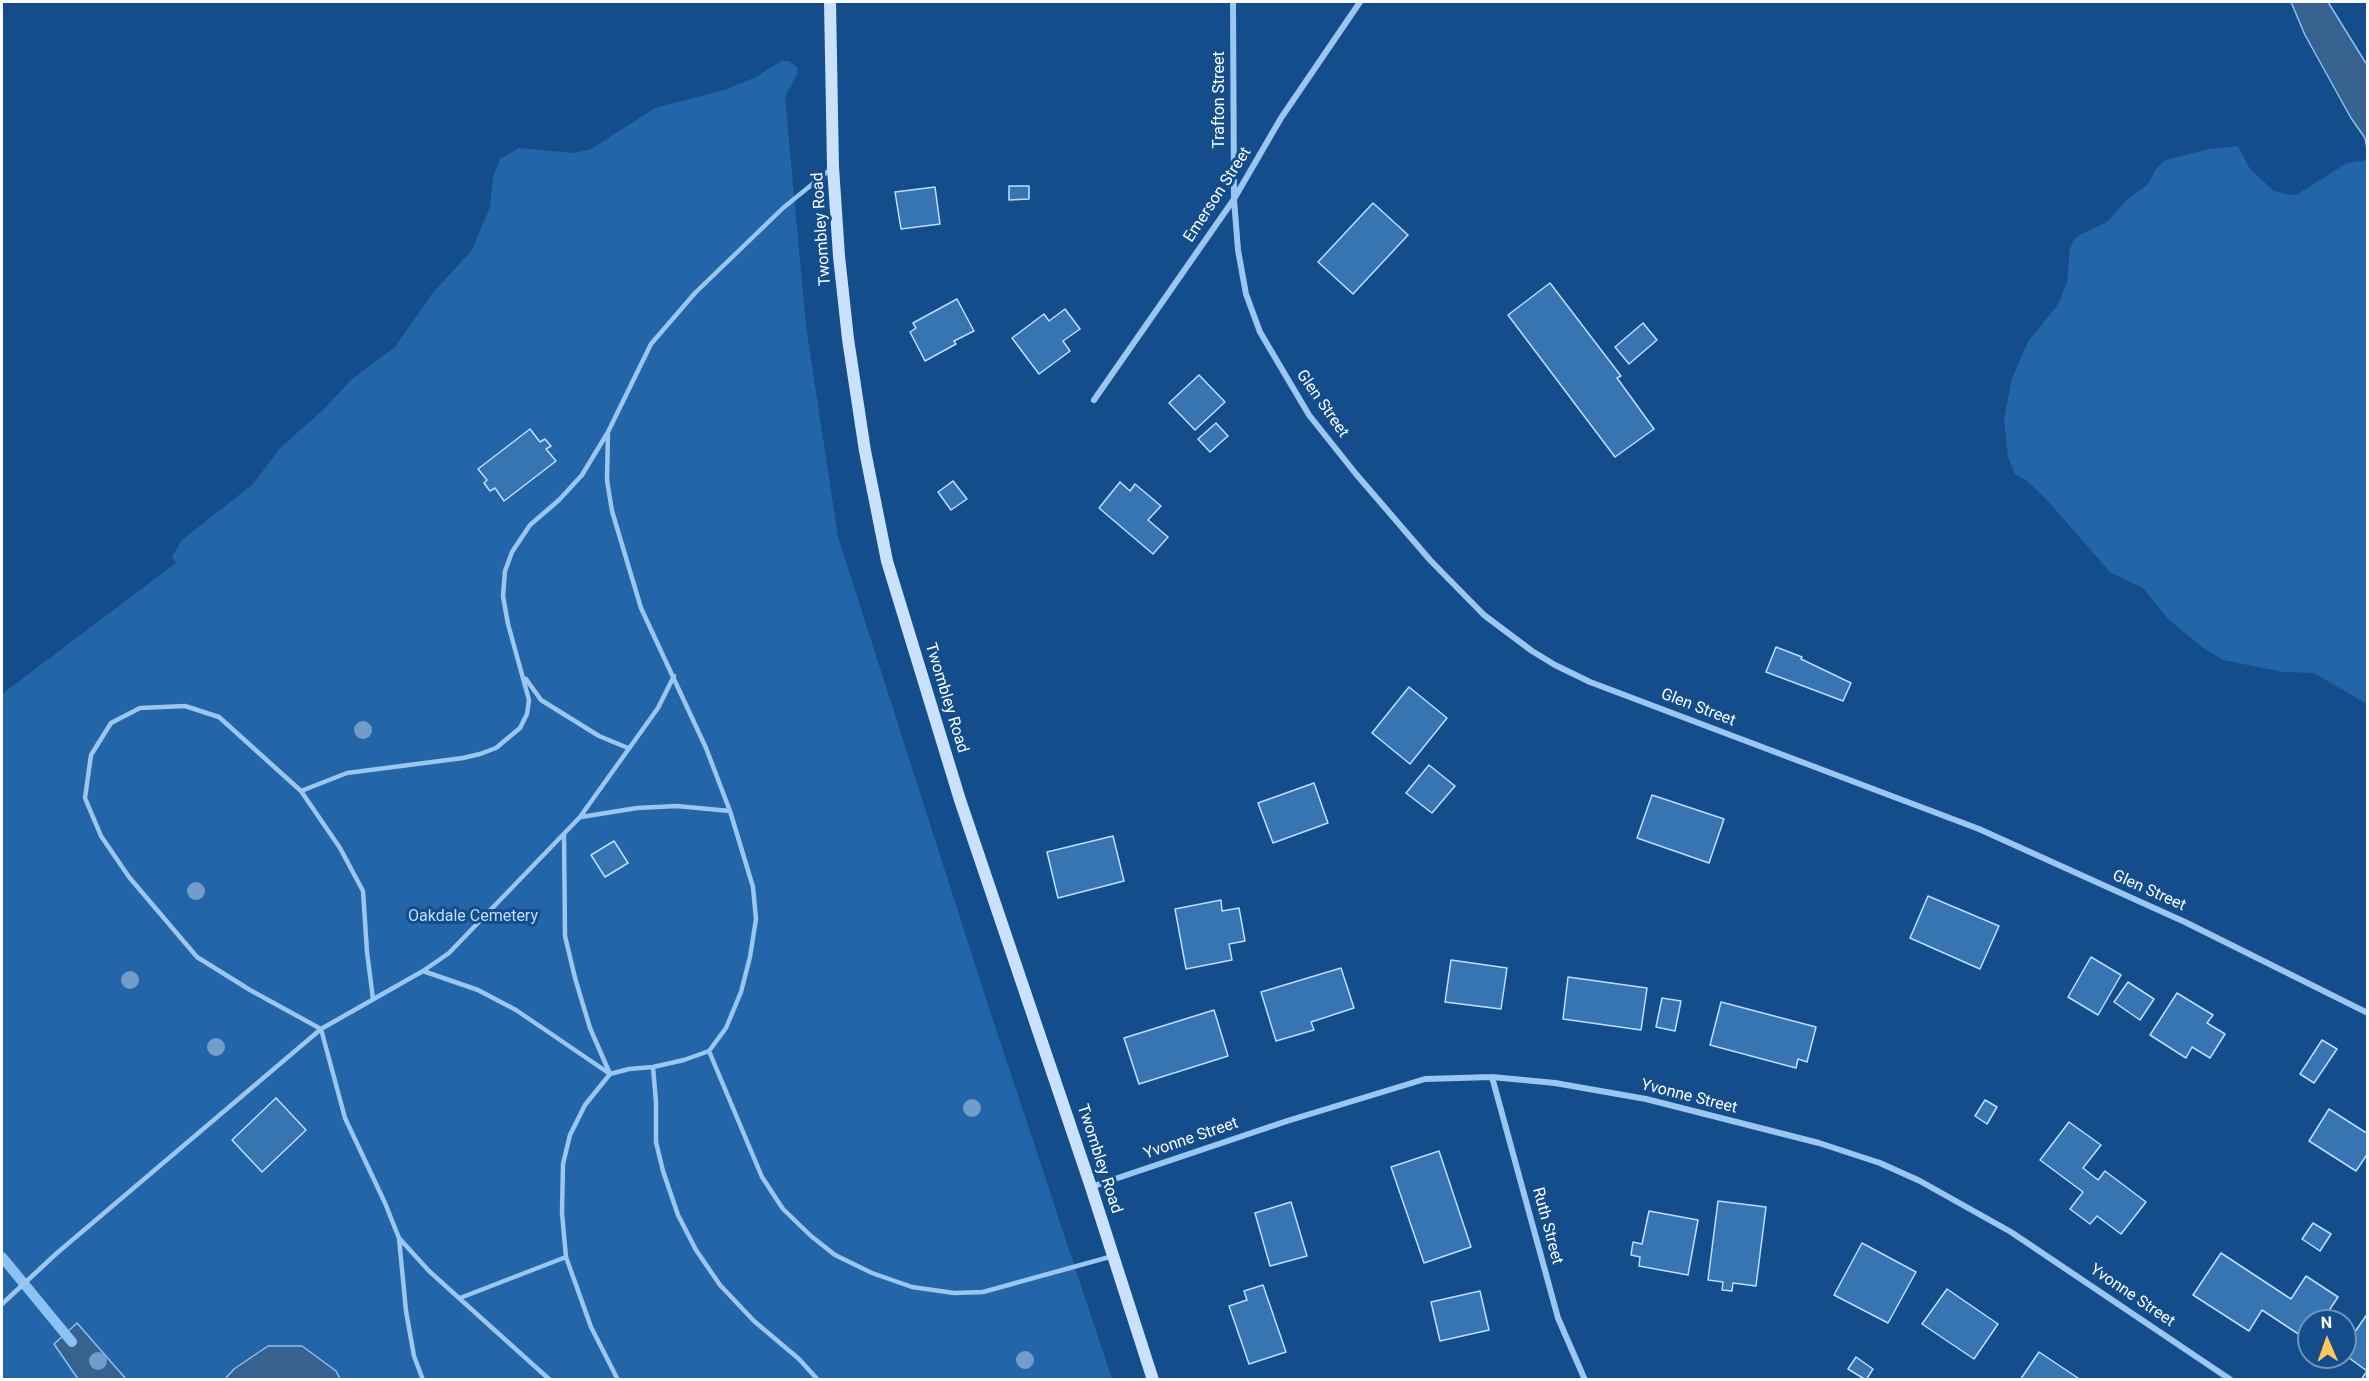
<!DOCTYPE html>
<html>
<head>
<meta charset="utf-8">
<style>
  body { margin:0 }
  #map { position:relative; width:2369px; height:1381px; overflow:hidden; background:#134d8b; font-family:Roboto,sans-serif }
  canvas { display:block }
  .frame { position:absolute; inset:0; border:3px solid #fff; pointer-events:none }
  .north { position:absolute; left:2297px; top:1309px; width:60px; height:60px; box-sizing:border-box; background:#134d8b; border:2px solid #7194b9; border-radius:50%; rotate:358deg; font-size:16px; font-weight:700; line-height:24px; text-align:center; color:#fff }
  .north::after { content:''; display:block; margin:auto; width:21px; height:27px; background:#ffc75a; clip-path:polygon(50% 0,100% 100%,50% 72%,0 100%) }
</style>
</head>
<body>
<div id="map">
<canvas width="2369" height="1381"></canvas>
<div class="frame"></div>
<div class="north">N</div>
</div>
<script>
const ctx = document.querySelector('canvas').getContext('2d');
ctx.lineJoin = 'round';
function fill(path, color) {
  ctx.fillStyle = color;
  ctx.fill(path, 'evenodd');
}
function toPath(rows) {
  const path = new Path2D();
  for (const r of rows) {
    path.moveTo(r[0], r[1]);
    for (let i = 2; i < r.length; i += 2) path.lineTo(r[i], r[i + 1]);
  }
  return path;
}
function strokePath(path, color, width, dash) {
  ctx.strokeStyle = color;
  ctx.lineWidth = width;
  ctx.lineCap = dash ? 'butt' : 'round';
  ctx.setLineDash(dash || []);
  ctx.stroke(path);
}
function label(font, color, halo, rows, align = 'center') {
  ctx.font = font + ' Roboto,sans-serif';
  ctx.lineWidth = 6;
  ctx.setLineDash([]);
  ctx.textBaseline = 'middle';
  ctx.strokeStyle = halo;
  ctx.fillStyle = color;
  for (const [text, x, y, turn = 0] of rows) {
    ctx.save();
    ctx.translate(x, y);
    ctx.rotate((+turn || 0) * Math.PI / 180);
    ctx.textAlign = isNaN(turn) ? turn : align;
    if (halo) ctx.strokeText(text, 0, 0);
    ctx.fillText(text, 0, 0);
    ctx.restore();
  }
}
fill(toPath([
  [781,61,789,61,797,67,797,74,785,97,806,326,838,537,990,1011,1112,1379,2,1380,2,694,176,563,172,557,182,540,253,484,280,448,324,409,351,380,395,347,431,295,472,250,490,207,493,177,500,159,519,148,574,153,591,149,655,108,724,90,756,77],
  [2238,146,2250,169,2274,191,2286,194,2296,195,2347,163,2367,160,2367,704,2314,673,2283,672,2223,660,2202,647,2168,619,2143,588,2110,572,2046,499,2026,480,2015,474,2008,457,2004,420,2012,378,2029,340,2057,306,2067,283,2070,247,2074,240,2080,235,2107,222,2127,200,2148,184,2156,169,2165,160,2210,149]
]), '#2265a8');
const water = toPath([
  [2291,2,2328,2,2367,65,2367,150,2365,138,2351,118,2305,35,2291,2],
  [77,1323,126,1379,78,1379,54,1344,77,1323],
  [268,1346,302,1346,336,1371,340,1379,225,1379,234,1369,268,1346]
]);
fill(water, '#376290');
strokePath(water, '#8cc1f3', 1.5);
strokePath(toPath([
  [2,1257,72,1342]
]), '#8cc1f3', 10);
const building = toPath([
  [1009,186,1029,186,1029,199,1009,200,1009,186],
  [935,187,940,224,901,229,895,192,935,187],
  [1373,203,1408,235,1353,294,1318,262,1373,203],
  [1550,283,1621,376,1617,378,1654,429,1615,457,1508,315,1550,283],
  [957,299,974,331,954,341,956,344,925,361,910,332,916,328,913,323,957,299],
  [1065,309,1080,329,1063,341,1070,351,1039,374,1012,338,1044,314,1049,321,1065,309],
  [1643,323,1657,340,1629,364,1615,347,1643,323],
  [1199,375,1225,402,1195,430,1169,403,1199,375],
  [1216,423,1228,436,1210,452,1198,439,1216,423],
  [530,429,540,442,545,439,551,446,546,449,556,461,504,501,495,488,490,491,484,483,487,480,478,469,530,429],
  [953,481,967,499,951,510,938,492,953,481],
  [1120,482,1130,491,1135,484,1161,506,1148,520,1168,537,1153,554,1099,508,1120,482],
  [1776,647,1802,657,1801,659,1851,683,1843,701,1766,672,1776,647],
  [1409,687,1447,718,1410,764,1372,733,1409,687],
  [1429,765,1455,786,1432,813,1406,793,1429,765],
  [1314,783,1328,823,1273,843,1258,803,1314,783],
  [1652,795,1724,819,1709,863,1637,838,1652,795],
  [1113,836,1124,881,1058,898,1047,852,1113,836],
  [614,841,628,863,605,877,591,855,614,841],
  [1928,896,1999,926,1980,969,1910,938,1928,896],
  [1221,900,1222,911,1239,908,1245,941,1229,944,1232,960,1186,969,1175,909,1221,900],
  [2091,957,2121,975,2098,1015,2068,997,2091,957],
  [1451,960,1507,968,1501,1009,1445,1002,1451,960],
  [1341,968,1354,1008,1311,1022,1314,1030,1276,1041,1261,992,1341,968],
  [1568,977,1647,988,1641,1030,1563,1019,1568,977],
  [2128,982,2154,999,2140,1020,2114,1002,2128,982],
  [2177,993,2213,1015,2207,1023,2225,1034,2210,1058,2192,1047,2186,1058,2150,1035,2177,993],
  [1662,998,1681,1001,1675,1031,1656,1027,1662,998],
  [1721,1002,1816,1027,1807,1062,1798,1059,1796,1068,1710,1045,1721,1002],
  [1214,1010,1228,1056,1139,1084,1124,1038,1214,1010],
  [2322,1040,2337,1049,2314,1083,2300,1074,2322,1040],
  [276,1098,306,1130,262,1172,232,1140,276,1098],
  [1985,1100,1997,1107,1987,1124,1975,1116,1985,1100],
  [2329,1109,2368,1134,2368,1153,2356,1171,2309,1141,2329,1109],
  [2069,1122,2101,1145,2083,1168,2098,1180,2105,1171,2146,1202,2121,1234,2097,1216,2090,1224,2070,1209,2083,1192,2040,1160,2069,1122],
  [1439,1151,1471,1247,1424,1263,1391,1167,1439,1151],
  [1718,1201,1766,1207,1756,1286,1733,1283,1732,1291,1722,1290,1723,1282,1708,1280,1718,1201],
  [1291,1202,1307,1256,1270,1266,1255,1213,1291,1202],
  [1649,1211,1698,1220,1688,1275,1639,1266,1640,1257,1631,1255,1633,1242,1642,1244,1649,1211],
  [2313,1223,2331,1234,2320,1251,2302,1239,2313,1223],
  [1862,1243,1916,1272,1888,1323,1834,1295,1862,1243],
  [2221,1253,2291,1299,2306,1276,2338,1297,2322,1321,2309,1321,2309,1341,2262,1310,2249,1331,2193,1295,2221,1253],
  [1263,1285,1286,1352,1249,1364,1229,1306,1247,1300,1244,1291,1263,1285],
  [1947,1289,1998,1324,1974,1359,1922,1324,1947,1289],
  [1480,1291,1489,1330,1440,1341,1431,1302,1480,1291],
  [2368,1313,2368,1380,2361,1380,2367,1371,2345,1355,2345,1346,2368,1313],
  [2039,1352,2081,1380,2020,1380,2039,1352],
  [1856,1357,1873,1369,1866,1380,1848,1369,1856,1357]
]);
fill(building, '#3774b2');
strokePath(building, '#c1dffc', 1.5);
strokePath(toPath([
  [608,432,607,480,612,511,641,608,706,748,730,811,753,887,756,919,750,957,741,992,726,1028,709,1051,762,1177,783,1209,811,1236,835,1255,872,1273,912,1287,954,1293,983,1292,1113,1256],
  [526,679,541,700,599,736,628,748],
  [301,791,347,773,463,758,480,754,496,748,520,728,527,714,529,700,508,624,503,596,505,571,512,552,530,525,559,500,582,475,608,432,651,344,695,293,783,208,831,169],
  [581,817,637,808,677,806,730,811],
  [564,835,565,936,575,978,590,1028,610,1074,585,1105,570,1135,563,1164,562,1213,566,1257,591,1327,618,1380],
  [423,971,478,990,516,1010,610,1074,629,1069,653,1067,684,1060,709,1051],
  [373,999,367,952,363,891,340,848,301,791,219,717,185,706,140,708,111,723,91,755,85,798,101,836,129,877,197,957,250,990,321,1029,345,1118,385,1203,399,1238,406,1311,414,1356,423,1380],
  [653,1067,656,1102,656,1142,663,1171,678,1215,696,1250,720,1285,754,1321,799,1359,818,1380],
  [399,1238,429,1271,550,1380],
  [460,1298,566,1257],
  [2,1304,57,1253,321,1029,423,971,449,953,580,817,658,708,674,676]
]), '#9bc6f0', 4.5);
strokePath(toPath([
  [1233,2,1234,199,1238,250,1246,294,1260,332,1309,415,1356,474,1430,560,1484,615,1532,651,1555,665,1590,682,1979,829,2185,922,2368,1013],
  [1094,400,1234,199,1281,118,1360,2],
  [1492,1077,1558,1318,1585,1380],
  [1091,1187,1287,1121,1425,1079,1492,1077,1555,1083,1646,1099,1819,1143,1880,1163,1920,1181,2011,1232,2231,1380]
]), '#9bc6f0', 6);
strokePath(toPath([
  [830,2,833,167,839,256,848,339,865,451,887,561,960,800,1091,1187,1153,1380]
]), '#c9e1fb', 12);
ctx.fillStyle = '#739dc9';
for (const [x, y] of [
  [363,730],
  [196,891],
  [130,980],
  [216,1047],
  [972,1108],
  [1025,1360],
  [98,1361]
]) {
  ctx.beginPath();
  ctx.arc(x, y, 9, 0, 2 * Math.PI);
  ctx.fill();
}
label('16px', '#fff', '#134d8b', [
  ["Trafton Street",1220,100,-90],
  ["Emerson Street",1218,195,-57],
  ["Twombley Road",822,229,-94],
  ["Glen Street",1322,404,55],
  ["Twombley Road",946,698,73],
  ["Glen Street",1698,708,21],
  ["Glen Street",2149,891,24],
  ["Yvonne Street",1689,1097,14],
  ["Yvonne Street",1191,1139,-19],
  ["Twombley Road",1099,1159,72],
  ["Ruth Street",1547,1226,75],
  ["Yvonne Street",2132,1296,34]
]);
label('16px', '#c1dffc', '#134d8b', [
  ["Oakdale Cemetery",473,917]
]);
</script>
</body>
</html>
